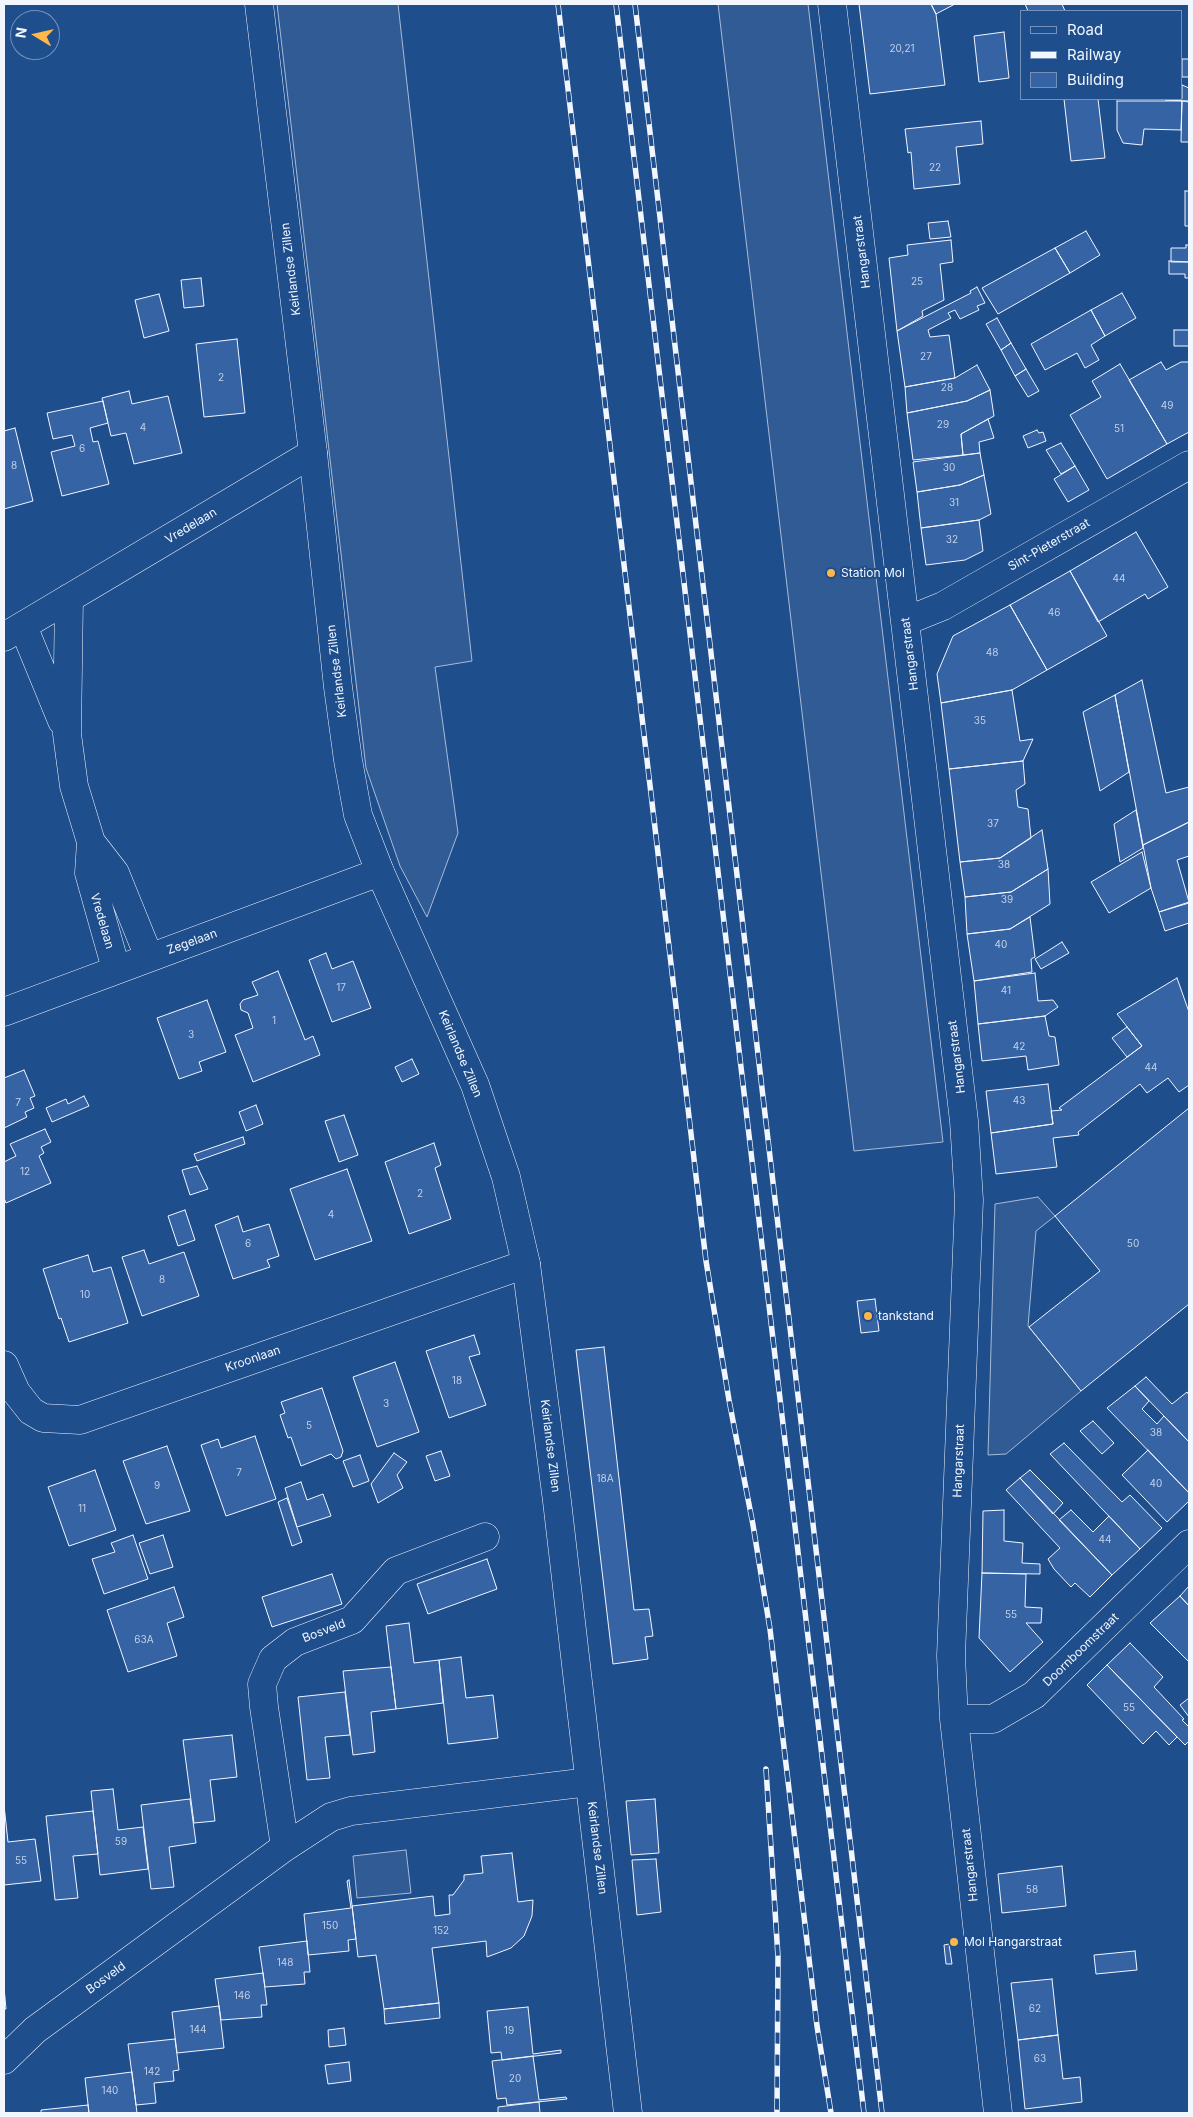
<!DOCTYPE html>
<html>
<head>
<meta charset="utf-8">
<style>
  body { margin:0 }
  #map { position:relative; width:1193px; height:2117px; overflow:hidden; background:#1f4e8c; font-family:Inter,sans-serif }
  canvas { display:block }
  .frame { position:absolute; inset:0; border:5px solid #f2f6ff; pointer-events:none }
  .legend { position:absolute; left:1020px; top:10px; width:162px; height:90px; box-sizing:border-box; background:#1f4e8c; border:1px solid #7391ba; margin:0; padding:6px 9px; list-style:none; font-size:15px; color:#f2f6ff }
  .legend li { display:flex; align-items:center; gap:10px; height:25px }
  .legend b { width:25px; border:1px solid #7391ba }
  .north { position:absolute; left:10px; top:10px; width:50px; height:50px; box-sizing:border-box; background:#1f4e8c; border:1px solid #7391ba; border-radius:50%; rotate:279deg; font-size:14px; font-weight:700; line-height:20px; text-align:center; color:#f2f6ff }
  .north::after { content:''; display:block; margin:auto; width:18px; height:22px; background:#ffb74d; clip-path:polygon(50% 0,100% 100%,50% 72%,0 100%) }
</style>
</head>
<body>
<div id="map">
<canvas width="1193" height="2117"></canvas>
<div class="frame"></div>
<ul class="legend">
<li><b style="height:6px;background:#1f4e8c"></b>Road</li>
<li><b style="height:6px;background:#f2f6ff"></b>Railway</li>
<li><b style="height:14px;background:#3563a3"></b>Building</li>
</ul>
<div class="north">N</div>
</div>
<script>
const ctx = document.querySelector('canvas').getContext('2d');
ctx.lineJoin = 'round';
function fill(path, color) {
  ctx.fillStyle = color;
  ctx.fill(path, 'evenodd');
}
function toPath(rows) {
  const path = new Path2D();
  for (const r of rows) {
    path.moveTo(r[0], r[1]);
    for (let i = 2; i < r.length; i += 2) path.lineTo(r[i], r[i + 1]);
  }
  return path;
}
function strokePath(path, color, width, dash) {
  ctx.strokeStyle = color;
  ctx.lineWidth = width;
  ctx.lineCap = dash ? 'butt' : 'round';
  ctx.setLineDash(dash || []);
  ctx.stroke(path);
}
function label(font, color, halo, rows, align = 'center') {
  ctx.font = font + ' Inter,sans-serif';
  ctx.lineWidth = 4;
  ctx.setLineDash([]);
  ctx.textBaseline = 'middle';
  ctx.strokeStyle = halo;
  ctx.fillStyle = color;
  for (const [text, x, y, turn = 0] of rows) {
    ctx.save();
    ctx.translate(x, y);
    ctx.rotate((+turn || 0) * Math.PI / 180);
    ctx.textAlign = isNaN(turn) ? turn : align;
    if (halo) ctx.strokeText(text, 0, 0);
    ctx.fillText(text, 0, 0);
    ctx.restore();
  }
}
const parking = toPath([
  [277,4,398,4,472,661,435,667,458,833,427,917,400,866,366,768,277,4],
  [718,4,808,4,943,1142,854,1151,718,4],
  [1038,1197,1055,1216,1036,1231,1028,1326,1081,1391,1006,1454,988,1455,995,1204,1038,1197],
  [406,1850,411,1893,357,1898,353,1856,406,1850]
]);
fill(parking, '#305b95');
strokePath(parking, '#a8bbd7', 1);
const building = toPath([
  [859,4,931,4,936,14,945,85,870,94,859,4],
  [931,4,955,4,936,14,931,4],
  [1025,4,1062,4,1065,11,1028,11,1025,4],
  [1004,32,1009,78,979,82,974,36,1004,32],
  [1182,59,1189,59,1189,77,1182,77,1182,59],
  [1182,85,1189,88,1189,101,1165,100,1182,99,1182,85],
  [1064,99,1098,99,1105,158,1071,161,1064,99],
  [1117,101,1182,101,1181,130,1144,129,1142,145,1123,143,1117,130,1117,101],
  [1182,101,1189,102,1189,142,1181,142,1182,101],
  [981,121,983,144,956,147,960,184,914,189,911,152,908,153,905,129,981,121],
  [1185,191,1189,191,1189,226,1185,226,1185,191],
  [948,221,951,237,930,239,928,223,948,221],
  [1086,231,1100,255,1070,273,1055,248,1086,231],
  [951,240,953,262,940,264,944,300,922,311,923,316,897,331,889,258,908,255,907,245,951,240],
  [1186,245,1189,245,1189,262,1171,262,1171,248,1186,248,1186,245],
  [1055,248,1070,273,998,314,982,288,1055,248],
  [1169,261,1189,262,1189,278,1185,278,1185,274,1169,274,1169,261],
  [201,278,204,306,184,308,181,280,201,278],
  [977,287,985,303,977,306,979,310,960,319,955,310,948,313,951,318,928,330,930,337,949,335,955,378,905,387,897,331,971,293,970,291,977,287],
  [1122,293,1136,318,1105,336,1091,310,1122,293],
  [159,294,169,331,144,338,135,300,159,294],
  [1091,310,1105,336,1091,345,1099,360,1085,368,1077,353,1045,370,1031,344,1091,310],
  [997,318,1011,343,1001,350,986,324,997,318],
  [1174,330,1189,330,1189,346,1174,346,1174,330],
  [237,339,245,413,204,417,196,344,237,339],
  [1011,343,1026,369,1015,376,1001,350,1011,343],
  [1161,362,1166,370,1181,362,1189,362,1189,432,1167,444,1129,380,1161,362],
  [1120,364,1167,444,1107,479,1070,415,1101,397,1092,381,1120,364],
  [977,365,990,390,967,401,907,413,905,387,955,378,977,365],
  [1026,369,1039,391,1028,397,1015,376,1026,369],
  [990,390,994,416,961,434,963,455,913,460,907,413,967,401,990,390],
  [129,391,132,404,168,396,182,453,134,464,126,433,111,436,102,398,129,391],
  [103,401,108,423,90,428,93,442,98,441,109,484,62,496,51,452,75,446,72,435,53,439,47,413,103,401],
  [988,419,994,438,979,442,980,453,963,455,961,434,988,419],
  [15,428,33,501,4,509,4,431,15,428],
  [1037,430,1039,433,1043,432,1046,441,1028,448,1023,436,1037,430],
  [1061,443,1075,466,1061,474,1046,450,1061,443],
  [980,453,984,475,960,485,917,492,913,462,980,453],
  [1075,466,1089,490,1068,502,1054,479,1075,466],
  [984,475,991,514,979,520,921,528,917,492,960,485,984,475],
  [979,520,983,551,965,560,926,565,921,528,979,520],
  [1136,532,1168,587,1148,599,1145,594,1098,622,1070,571,1136,532],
  [1070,571,1107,636,1047,670,1010,605,1070,571],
  [1010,605,1047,670,1012,690,941,703,937,674,953,636,1010,605],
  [1142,680,1166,793,1189,787,1189,822,1143,845,1115,695,1142,680],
  [1012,690,1020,741,1033,739,1023,761,949,769,941,703,1012,690],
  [1115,695,1129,772,1100,791,1083,712,1115,695],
  [1023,761,1025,784,1016,790,1018,807,1028,809,1031,838,1000,858,960,862,949,769,1023,761],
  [1136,810,1143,848,1120,862,1114,824,1136,810],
  [1189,822,1189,856,1177,860,1189,902,1159,912,1151,888,1143,845,1189,822],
  [1042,830,1048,869,1011,892,965,897,960,862,1000,858,1042,830],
  [1142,852,1151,888,1109,913,1091,882,1142,852],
  [1048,869,1050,904,1010,929,967,934,965,897,1011,892,1048,869],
  [1189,903,1189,923,1165,931,1159,912,1189,903],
  [1030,917,1035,957,1031,959,1032,972,974,981,967,934,1010,929,1030,917],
  [1062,942,1069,953,1041,969,1035,959,1062,942],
  [326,953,332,969,353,961,371,1008,332,1022,309,960,326,953],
  [278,971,305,1040,313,1036,320,1055,253,1082,235,1035,253,1028,248,1013,241,1010,240,1004,243,1000,258,995,252,982,278,971],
  [1035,973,1038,1001,1053,1000,1058,1007,1045,1016,978,1024,974,981,1035,973],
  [1177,978,1189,1012,1189,1085,1179,1092,1168,1078,1147,1093,1140,1084,1078,1132,1079,1135,1053,1138,1057,1167,996,1174,991,1133,1053,1124,1051,1111,1062,1110,1059,1108,1142,1046,1117,1014,1177,978],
  [207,1000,226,1052,199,1062,202,1071,179,1079,157,1018,207,1000],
  [1045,1016,1049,1036,1055,1037,1059,1065,1028,1070,1026,1056,982,1061,978,1024,1045,1016],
  [1127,1027,1142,1046,1127,1057,1112,1038,1127,1027],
  [412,1059,419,1074,402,1082,395,1067,412,1059],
  [24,1070,35,1096,30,1098,34,1108,25,1112,27,1117,4,1128,4,1078,24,1070],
  [1048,1084,1053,1124,991,1133,986,1091,1048,1084],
  [84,1096,89,1106,52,1122,46,1108,66,1099,68,1104,84,1096],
  [256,1105,263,1124,246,1131,239,1112,256,1105],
  [1189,1108,1189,1304,1081,1391,1029,1327,1100,1271,1055,1216,1189,1108],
  [344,1115,358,1155,339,1162,325,1121,344,1115],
  [45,1129,51,1142,41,1147,44,1153,39,1156,51,1183,6,1203,4,1198,4,1162,16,1156,10,1144,45,1129],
  [243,1137,245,1144,197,1161,194,1154,243,1137],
  [434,1143,441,1165,435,1168,451,1219,409,1234,385,1162,434,1143],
  [197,1166,208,1189,190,1195,182,1170,197,1166],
  [347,1169,372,1241,315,1260,290,1189,347,1169],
  [185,1210,195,1240,178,1246,168,1216,185,1210],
  [238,1216,243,1232,269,1224,279,1256,267,1260,270,1267,233,1279,215,1225,238,1216],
  [144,1250,149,1264,184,1252,199,1296,142,1316,122,1257,144,1250],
  [88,1255,93,1272,111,1267,128,1323,69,1342,61,1318,59,1319,43,1269,88,1255],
  [875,1299,879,1331,861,1333,857,1301,875,1299],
  [474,1335,480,1354,469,1357,486,1405,449,1418,426,1351,474,1335],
  [604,1347,634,1610,649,1609,653,1636,645,1637,648,1659,613,1664,576,1350,604,1347],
  [395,1362,419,1432,377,1447,353,1377,395,1362],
  [1146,1377,1172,1404,1187,1392,1189,1395,1189,1442,1135,1386,1146,1377],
  [1135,1386,1149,1401,1142,1409,1157,1424,1164,1416,1189,1442,1189,1493,1107,1408,1135,1386],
  [322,1388,343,1451,341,1457,336,1459,331,1454,301,1466,291,1437,288,1438,280,1415,285,1413,281,1402,322,1388],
  [1093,1421,1114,1443,1102,1454,1080,1431,1093,1421],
  [255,1436,276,1499,226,1516,201,1445,218,1439,221,1448,255,1436],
  [1064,1443,1122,1502,1130,1495,1162,1528,1140,1549,1050,1454,1064,1443],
  [167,1446,190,1511,146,1524,123,1461,167,1446],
  [1148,1450,1189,1493,1189,1501,1167,1522,1122,1475,1148,1450],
  [441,1451,450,1476,435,1481,426,1456,441,1451],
  [394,1453,407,1462,397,1475,403,1488,378,1503,371,1484,394,1453],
  [360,1455,369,1481,353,1487,343,1461,360,1455],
  [95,1470,116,1530,69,1546,48,1487,95,1470],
  [1030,1470,1063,1503,1053,1514,1020,1478,1030,1470],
  [1020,1478,1112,1575,1090,1597,1075,1583,1071,1587,1054,1569,1048,1559,1060,1548,1006,1490,1020,1478],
  [301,1482,307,1500,323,1494,331,1516,297,1527,285,1488,301,1482],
  [287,1498,302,1542,292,1546,278,1502,287,1498],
  [1004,1510,1004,1541,1023,1543,1022,1563,1040,1564,1040,1574,982,1573,983,1511,1004,1510],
  [1071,1510,1093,1532,1109,1516,1140,1549,1112,1575,1059,1520,1071,1510],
  [133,1535,148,1579,104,1594,92,1559,115,1552,111,1543,133,1535],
  [163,1535,173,1567,150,1574,139,1543,163,1535],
  [487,1559,497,1589,428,1614,417,1584,487,1559],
  [982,1573,1026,1574,1025,1607,1042,1608,1041,1623,1026,1623,1043,1642,1010,1672,979,1638,982,1573],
  [332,1574,342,1604,272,1627,262,1597,332,1574],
  [1189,1586,1189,1606,1180,1596,1189,1586],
  [174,1587,184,1617,167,1623,177,1656,128,1672,107,1610,174,1587],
  [1180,1596,1189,1606,1189,1662,1150,1623,1180,1596],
  [409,1623,414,1663,439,1660,443,1703,396,1709,386,1626,409,1623],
  [1130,1643,1163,1677,1154,1687,1184,1719,1182,1720,1189,1727,1189,1741,1185,1745,1107,1665,1130,1643],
  [461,1657,466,1698,493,1695,498,1738,448,1744,439,1660,461,1657],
  [1107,1665,1177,1737,1169,1745,1156,1731,1143,1744,1087,1685,1107,1665],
  [391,1667,396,1709,371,1712,375,1752,353,1755,343,1671,391,1667],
  [345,1692,350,1735,325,1737,330,1778,307,1780,298,1697,345,1692],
  [1189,1698,1189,1717,1180,1705,1189,1698],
  [232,1735,237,1777,210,1780,215,1821,194,1823,183,1740,232,1735],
  [113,1789,118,1830,143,1827,148,1869,100,1875,91,1791,113,1789],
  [190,1799,196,1843,169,1847,174,1887,151,1889,141,1805,190,1799],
  [655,1799,659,1853,631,1855,626,1801,655,1799],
  [4,1805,8,1842,35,1839,41,1881,4,1885,4,1805],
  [93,1811,98,1854,73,1856,78,1898,55,1900,46,1816,93,1811],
  [512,1853,518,1902,533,1900,532,1916,524,1936,511,1948,487,1957,486,1941,432,1948,439,2003,384,2009,376,1955,358,1957,352,1906,433,1896,435,1916,450,1914,449,1895,453,1895,464,1880,464,1875,483,1873,481,1856,512,1853],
  [656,1859,661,1912,637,1915,632,1860,656,1859],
  [1062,1866,1066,1906,1002,1913,998,1874,1062,1866],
  [349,1880,356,1939,348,1940,349,1951,308,1955,304,1914,351,1908,347,1881,349,1880],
  [307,1941,310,1972,304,1972,305,1984,265,1987,259,1947,307,1941],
  [949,1944,952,1964,946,1964,944,1945,949,1944],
  [1135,1951,1137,1970,1096,1974,1094,1955,1135,1951],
  [263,1973,267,2005,261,2005,262,2017,221,2020,215,1979,263,1973],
  [1052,1979,1058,2035,1018,2040,1011,1983,1052,1979],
  [4,1987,6,2009,4,2009,4,1987],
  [439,2003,440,2018,385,2024,384,2009,439,2003],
  [219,2006,224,2048,177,2053,172,2012,219,2006],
  [528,2007,533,2054,561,2050,561,2053,502,2060,501,2052,491,2053,487,2011,528,2007],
  [344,2028,346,2045,329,2047,328,2030,344,2028],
  [1058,2035,1063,2079,1080,2077,1082,2102,1025,2109,1018,2040,1058,2035],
  [175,2039,179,2070,173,2071,174,2081,154,2083,156,2103,136,2105,128,2044,175,2039],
  [533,2056,539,2100,566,2097,567,2099,507,2105,506,2098,497,2099,492,2061,533,2056],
  [349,2062,351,2081,328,2084,325,2065,349,2062],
  [132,2072,137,2113,89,2113,85,2078,132,2072],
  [539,2102,540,2113,498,2113,498,2107,539,2102],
  [88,2105,89,2113,41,2113,41,2110,88,2105]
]);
fill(building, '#3563a3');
strokePath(building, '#f2f6ff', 1);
const street = toPath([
  [832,4,964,1121,969,1200,951,1656,954,1719,998,2113],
  [69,598,67,734,74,786,91,842,115,873,149,957],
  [906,621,943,606,1189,465],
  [23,626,62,721],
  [4,637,313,453],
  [91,842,89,873,116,969],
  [4,1012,380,872],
  [4,1365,16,1392,31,1411,43,1418,80,1420,526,1264],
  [954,1719,993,1719,1034,1695,1189,1544],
  [285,1847,264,1707,262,1684,273,1659,295,1642,352,1620,396,1571,485,1537],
  [4,2060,35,2030,285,1847,331,1817,351,1811,589,1782]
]);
const primary = toPath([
  [259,4,313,453,338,687,348,760,358,815,380,872,475,1085,506,1177,526,1264,557,1501,628,2113]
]);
strokePath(street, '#f2f6ff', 29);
strokePath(primary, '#f2f6ff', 29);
strokePath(street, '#1f4e8c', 28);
strokePath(primary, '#1f4e8c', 28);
const rail = toPath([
  [558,4,706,1261,729,1400,753,1525,770,1629,817,2026,831,2113],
  [616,4,864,2113],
  [635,4,882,2113],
  [766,1769,778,1957,777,2113]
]);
strokePath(rail, '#f2f6ff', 5.5);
strokePath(rail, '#1f4e8c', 4, [11]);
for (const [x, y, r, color] of [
  [831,573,5,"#ffb74d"],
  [868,1316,5,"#ffb74d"],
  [954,1942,5,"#ffb74d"]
]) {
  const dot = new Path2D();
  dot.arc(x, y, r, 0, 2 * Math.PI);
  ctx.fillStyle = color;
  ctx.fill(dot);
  strokePath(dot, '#1f4e8c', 2);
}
label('10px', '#c3d1e8', null, [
  ["20,21",902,49],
  ["22",935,168],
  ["25",917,282],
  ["27",926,357],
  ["2",221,378],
  ["28",947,388],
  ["49",1167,406],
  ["29",943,425],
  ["4",143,428],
  ["51",1119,429],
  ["6",82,449],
  ["8",14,466],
  ["30",949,468],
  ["31",954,503],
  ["32",952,540],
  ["44",1119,579],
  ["46",1054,613],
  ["48",992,653],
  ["35",980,721],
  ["37",993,824],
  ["38",1004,865],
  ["39",1007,900],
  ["40",1001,945],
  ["17",341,988],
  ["41",1006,991],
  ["1",274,1021],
  ["3",191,1035],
  ["42",1019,1047],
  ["44",1151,1068],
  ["43",1019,1101],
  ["7",18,1103],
  ["12",25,1172],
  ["2",420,1194],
  ["4",331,1215],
  ["6",248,1244],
  ["50",1133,1244],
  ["8",162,1280],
  ["10",85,1295],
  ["18",457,1381],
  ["3",386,1404],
  ["5",309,1426],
  ["38",1156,1433],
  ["7",239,1473],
  ["18A",605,1479],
  ["40",1156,1484],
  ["9",157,1486],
  ["11",82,1509],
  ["44",1105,1540],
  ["55",1011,1615],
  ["63A",144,1640],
  ["55",1129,1708],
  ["59",121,1842],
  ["55",21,1861],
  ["58",1032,1890],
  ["150",330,1926],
  ["152",441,1931],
  ["148",285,1963],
  ["146",242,1996],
  ["62",1035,2009],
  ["144",198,2030],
  ["19",509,2031],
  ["63",1040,2059],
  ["142",152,2072],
  ["20",515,2079],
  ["140",110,2091]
]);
label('12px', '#f2f6ff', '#1f4e8c', [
  ["Hangarstraat",862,252,-97],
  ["Keirlandse Zillen",291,269,-97],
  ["Vredelaan",191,526,-31],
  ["Sint-Pieterstraat",1049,545,-30],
  ["Hangarstraat",910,654,-97],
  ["Keirlandse Zillen",337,671,-97],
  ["Vredelaan",102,921,74],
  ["Zegelaan",192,942,-20],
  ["Keirlandse Zillen",460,1054,67],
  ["Hangarstraat",957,1057,-97],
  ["Kroonlaan",253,1359,-19],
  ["Keirlandse Zillen",550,1446,83],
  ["Hangarstraat",959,1461,-88],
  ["Bosveld",324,1631,-21],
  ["Doornboomstraat",1081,1650,-44],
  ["Keirlandse Zillen",597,1848,83],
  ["Hangarstraat",970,1865,-96],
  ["Bosveld",106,1978,-36]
]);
label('12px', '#f2f6ff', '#1f4e8c', [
  ["Station Mol",841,573],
  ["tankstand",878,1316],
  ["Mol Hangarstraat",964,1942]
], 'left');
</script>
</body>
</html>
